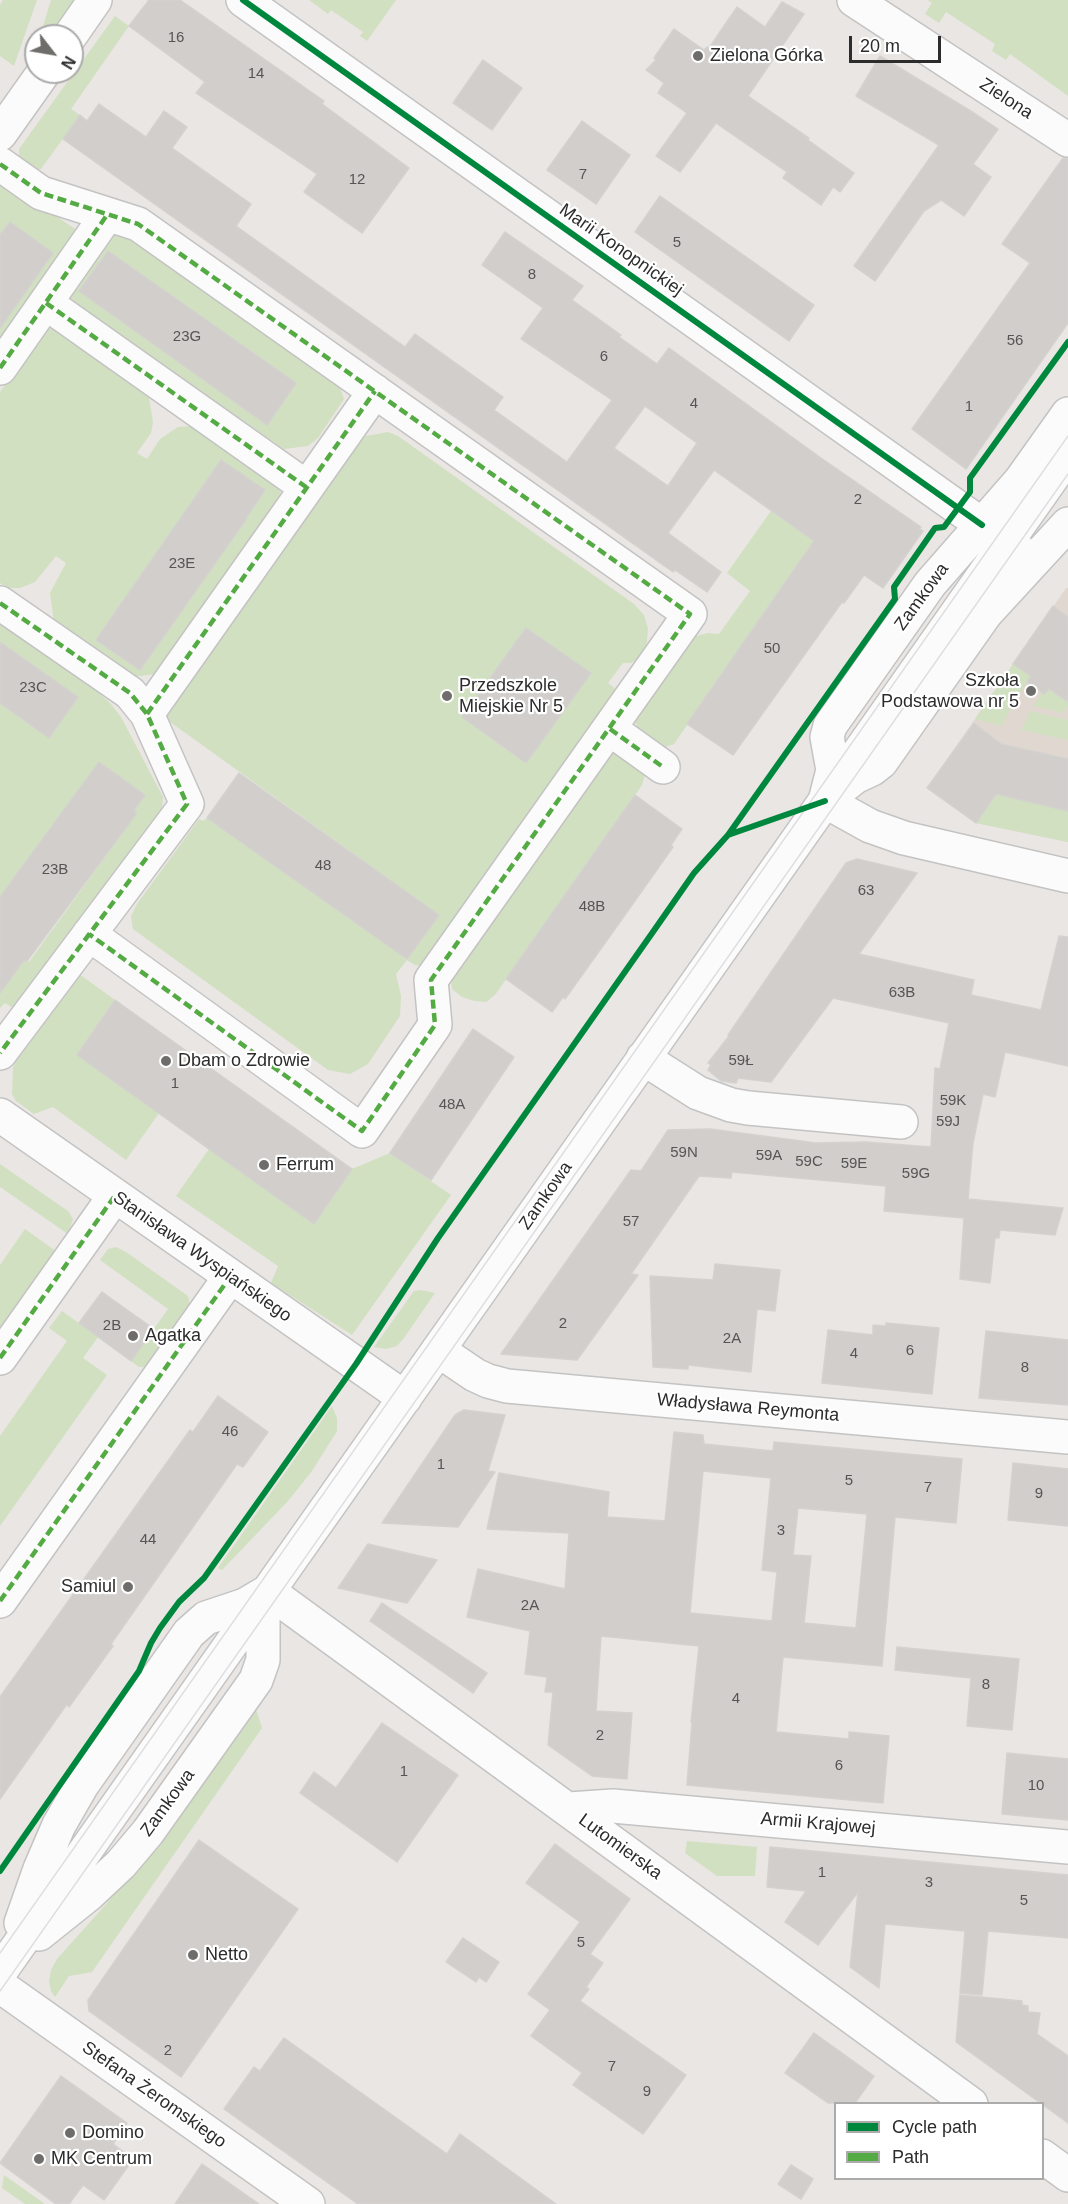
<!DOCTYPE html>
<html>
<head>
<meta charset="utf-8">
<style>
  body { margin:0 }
  #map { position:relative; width:1068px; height:2204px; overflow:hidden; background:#e9e6e3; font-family:Helvetica,sans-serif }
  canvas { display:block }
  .legend { position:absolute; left:834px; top:2102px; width:210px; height:78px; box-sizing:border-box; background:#fff; border:2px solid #ababab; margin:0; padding:8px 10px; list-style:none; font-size:18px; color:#2c2c2c }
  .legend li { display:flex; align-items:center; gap:12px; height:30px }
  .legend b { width:30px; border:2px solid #ababab }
  .north { position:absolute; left:24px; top:24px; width:60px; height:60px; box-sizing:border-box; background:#fff; border:2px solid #ababab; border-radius:50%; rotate:121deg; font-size:16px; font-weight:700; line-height:24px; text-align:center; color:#2c2c2c }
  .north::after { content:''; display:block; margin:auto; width:21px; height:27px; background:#6e6d6c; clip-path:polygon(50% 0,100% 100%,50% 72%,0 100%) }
  .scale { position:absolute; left:849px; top:36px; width:92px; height:27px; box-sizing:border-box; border:3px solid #2c2c2c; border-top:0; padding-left:8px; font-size:18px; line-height:21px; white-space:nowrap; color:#2c2c2c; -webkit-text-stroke:4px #fff; paint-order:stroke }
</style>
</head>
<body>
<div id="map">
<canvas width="1068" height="2204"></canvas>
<ul class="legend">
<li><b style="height:8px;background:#00873e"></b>Cycle path</li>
<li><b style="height:8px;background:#54ab44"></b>Path</li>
</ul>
<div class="north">N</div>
<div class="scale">20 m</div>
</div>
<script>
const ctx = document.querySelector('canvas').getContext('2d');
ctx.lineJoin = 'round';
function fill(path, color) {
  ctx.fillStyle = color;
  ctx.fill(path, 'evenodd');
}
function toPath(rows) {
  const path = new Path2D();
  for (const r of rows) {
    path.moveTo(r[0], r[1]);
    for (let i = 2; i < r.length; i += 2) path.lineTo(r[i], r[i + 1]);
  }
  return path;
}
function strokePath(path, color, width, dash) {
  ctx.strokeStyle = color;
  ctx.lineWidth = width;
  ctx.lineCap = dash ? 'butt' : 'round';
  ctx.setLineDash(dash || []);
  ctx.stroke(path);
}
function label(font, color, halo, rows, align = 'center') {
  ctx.font = font + ' Helvetica,sans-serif';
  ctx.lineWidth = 4.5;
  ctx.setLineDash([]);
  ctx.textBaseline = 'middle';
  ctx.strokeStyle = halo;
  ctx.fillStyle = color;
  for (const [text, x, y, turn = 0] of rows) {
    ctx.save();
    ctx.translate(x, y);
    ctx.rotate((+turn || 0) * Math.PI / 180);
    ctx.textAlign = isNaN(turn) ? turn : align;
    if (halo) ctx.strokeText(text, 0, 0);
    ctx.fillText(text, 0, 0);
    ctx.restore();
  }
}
fill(toPath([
  [1066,588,1068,588,1068,842,976,823,927,788]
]), '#e0d8d0');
fill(toPath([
  [3,0,37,0,14,66,0,56,0,5],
  [51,0,74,0,52,36,40,36],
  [309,0,396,0,367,41,360,36,363,32,331,10,328,14],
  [928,0,1068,0,1068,96,1010,54,1006,60,992,51,995,44,946,12,939,23,925,14,932,3],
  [115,16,129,26,71,109,80,115,41,169,35,170,19,161,19,149],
  [0,182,9,184,75,229,77,238,0,349],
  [109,236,117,236,130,240,340,388,344,399,318,438,308,446,284,449,79,307,69,298],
  [57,327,148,392,153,422,151,433,137,453,147,459,160,439,178,427,196,426,276,480,281,495,276,509,156,674,132,677,54,622,50,593,66,563,56,556,35,582,20,588,7,588,0,583,0,392,41,335,48,329],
  [388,432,398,436,634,604,644,615,648,629,646,651,639,659,631,663,623,663,608,683,619,692,423,966,415,965,407,960,396,974,401,996,400,1016,368,1064,350,1074,328,1070,133,929,131,916,137,904,199,819,203,821,207,818,407,959,439,915,159,714,351,448,366,436],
  [771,511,814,541,783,585,788,588,771,614,765,611,674,744,665,747,655,743,641,732,635,722,638,714,693,637,708,633,719,634,750,591,727,573],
  [0,623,92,687,110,703,121,717,163,797,162,810,17,1011,5,1003,0,1008,0,966,24,960,29,962,137,813,134,810,145,795,99,762,0,897],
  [1013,664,1031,676,1014,702,1002,726,975,719],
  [1046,687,1068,694,1068,706,1063,713,1033,706],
  [1030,711,1068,720,1068,740,1021,730],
  [622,750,642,763,645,775,642,785,495,995,486,1002,475,1001,462,997,452,989,451,978,609,751],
  [996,794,1068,811,1068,842,976,823],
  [75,971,115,1000,77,1055,159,1113,126,1160,53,1107,34,1114,16,1101,12,1094,13,1068,20,1049],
  [209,1149,314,1223,352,1169,390,1153,451,1195,352,1335,271,1283,278,1266,176,1196],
  [0,1164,68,1211,73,1219,68,1234,0,1187],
  [25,1229,57,1252,0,1334,0,1265],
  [116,1247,126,1252,188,1296,190,1306,147,1367,139,1367,131,1361,168,1309,100,1260,108,1249],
  [421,1290,435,1293,404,1338,397,1346,386,1349,374,1347,414,1291],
  [62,1311,98,1337,83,1358,107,1375,0,1526,0,1436,67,1341,49,1328],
  [332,1406,337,1418,337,1431,312,1471,288,1501,222,1570,218,1568],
  [254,1703,262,1728,92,1972,69,1976,55,1997,51,1991,49,1981,51,1970,57,1959,142,1864],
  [687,1841,757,1847,755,1876,717,1876,685,1853],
  [4,2175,45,2204,25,2204,2,2188]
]), '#d1e0c0');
const building = toPath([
  [149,0,180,0,324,101,322,104,409,168,362,233,304,192,317,174,196,93,205,82,129,26,149,0],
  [782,2,804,14,748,96,809,138,808,140,854,173,840,192,833,187,821,205,783,178,787,172,716,123,680,172,656,156,687,113,658,93,664,83,646,70,656,60,654,58,674,29,704,50,707,47,709,48,737,7,765,27,782,2],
  [880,56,974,113,998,129,973,164,991,177,964,216,941,200,924,211,875,281,854,266,939,145,856,96,880,56],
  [483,60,522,88,492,130,453,103,483,60],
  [99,104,146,137,164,111,187,127,172,148,251,204,236,226,405,347,415,334,503,397,494,410,567,462,612,400,521,339,543,308,482,265,505,232,583,286,572,300,621,335,619,337,657,364,669,348,821,458,921,527,919,529,923,531,883,588,864,575,844,603,842,602,733,755,687,724,814,541,714,470,668,533,721,572,707,592,675,570,673,572,63,139,80,115,87,121,99,104],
  [645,406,697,443,668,486,614,448,645,406],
  [582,121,630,155,596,204,547,170,582,121],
  [1063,158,1068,159,1068,323,966,469,912,429,1030,263,1002,244,1063,158],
  [660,196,814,305,789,341,635,232,660,196],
  [10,222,53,253,0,328,0,235,10,222],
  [108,251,296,383,267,425,79,291,108,251],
  [221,460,265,490,246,518,247,518,140,670,96,640,221,460],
  [1053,606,1068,617,1068,702,1049,689,1044,694,1027,682,1031,676,1013,664,1053,606],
  [526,628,591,673,526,763,462,717,526,628],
  [0,642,78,697,49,738,0,703,0,642],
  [974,723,1001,744,1068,759,1068,811,996,794,976,823,927,788,974,723],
  [99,762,145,795,134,810,137,813,27,961,24,960,0,993,0,897,99,762],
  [239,773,439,915,407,959,207,818,239,773],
  [635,795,682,829,671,845,673,847,615,929,565,999,563,997,552,1012,506,979,635,795],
  [857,859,917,873,859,954,974,980,971,995,1041,1010,1059,936,1068,937,1068,1066,1005,1052,995,1097,983,1094,973,1143,968,1199,1063,1208,1055,1235,1000,1230,999,1238,995,1238,990,1283,960,1279,964,1218,884,1211,886,1186,732,1172,731,1178,699,1176,631,1274,638,1275,577,1360,501,1354,631,1170,641,1171,668,1130,710,1129,816,1143,866,1142,931,1147,935,1068,940,1069,949,1023,833,998,771,1082,738,1078,736,1083,721,1081,708,1070,711,1065,708,1063,729,1036,728,1035,846,863,857,859],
  [115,1000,352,1169,314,1224,77,1055,115,1000],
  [473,1029,514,1057,431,1180,390,1153,473,1029],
  [715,1264,780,1270,775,1311,757,1309,751,1372,688,1365,688,1369,653,1367,650,1276,713,1280,715,1264],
  [102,1292,154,1329,131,1361,79,1323,102,1292],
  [886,1323,939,1328,932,1394,822,1383,828,1330,873,1335,873,1325,886,1326,886,1323],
  [986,1331,1068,1340,1068,1405,979,1398,986,1331],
  [218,1396,268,1432,243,1467,237,1464,111,1644,113,1646,69,1707,67,1704,0,1799,0,1697,190,1430,193,1432,218,1396],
  [464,1410,505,1415,488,1471,495,1472,458,1527,382,1523,455,1415,464,1410],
  [674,1432,703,1435,704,1444,773,1451,774,1442,962,1459,956,1523,895,1517,882,1666,783,1657,776,1732,849,1739,849,1732,889,1736,883,1803,687,1785,692,1723,691,1722,699,1646,601,1636,596,1711,632,1713,627,1779,592,1776,548,1745,553,1692,545,1692,547,1677,525,1674,530,1631,467,1617,478,1569,565,1589,569,1533,487,1529,499,1473,609,1492,607,1517,665,1521,674,1432],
  [703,1471,771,1478,762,1570,777,1572,772,1621,690,1613,703,1471],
  [798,1508,867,1514,856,1628,804,1623,811,1556,793,1555,798,1508],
  [1013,1463,1068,1469,1068,1526,1008,1520,1013,1463],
  [368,1544,437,1560,407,1603,338,1588,368,1544],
  [382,1603,487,1673,473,1693,370,1621,382,1603],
  [897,1647,1019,1659,1012,1730,967,1726,971,1678,895,1670,897,1647],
  [382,1723,458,1775,397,1862,300,1793,314,1772,336,1788,382,1723],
  [1007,1753,1068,1759,1068,1820,1002,1814,1007,1753],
  [199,1840,298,1909,181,2077,89,2011,88,2000,199,1840],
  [555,1844,630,1899,590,1954,603,1963,586,1987,589,1989,580,2001,686,2075,643,2134,573,2085,582,2073,531,2036,550,2010,528,1994,580,1922,526,1883,555,1844],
  [770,1847,1068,1875,1068,1938,988,1931,982,1995,960,1993,965,1931,885,1924,879,1988,850,1967,858,1892,818,1945,785,1922,806,1891,767,1887,770,1847],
  [463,1938,499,1962,486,1982,479,1977,476,1982,446,1962,463,1938],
  [960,1995,1022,2001,1022,2005,1028,2006,1028,2012,1040,2013,1037,2034,1068,2056,1068,2123,956,2042,960,1995],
  [814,2033,874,2076,855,2103,828,2103,785,2073,814,2033],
  [284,2038,447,2154,460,2134,556,2204,358,2204,224,2109,254,2067,260,2071,284,2038],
  [61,2076,127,2123,113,2144,133,2159,104,2200,83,2185,69,2204,56,2204,0,2163,61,2076],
  [202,2164,259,2204,175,2204,202,2164],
  [791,2165,813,2179,801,2199,778,2184,791,2165]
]);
fill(building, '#d1cecc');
strokePath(building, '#d4d2cf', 1.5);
const minor = toPath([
  [243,0,1033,561],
  [854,0,1068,140],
  [70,36,95,0],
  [0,134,44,72],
  [0,164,41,193,138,224,690,614,431,980,435,1025,362,1131,89,934],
  [46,303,306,487],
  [0,368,107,215],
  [0,603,130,693,147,714,187,804,0,1053],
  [147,714,375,391],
  [610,729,663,767],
  [836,785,1068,455],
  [825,801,833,770,827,737,830,726,930,584,1021,480,1068,414],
  [825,801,870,826,904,838,1068,876],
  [643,1058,698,1093,731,1105,748,1108,901,1122],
  [0,1115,405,1398],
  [438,1350,475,1375,488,1381,507,1386,1068,1437],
  [0,1358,114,1197],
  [268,1591,971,2104],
  [0,1601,230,1277],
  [569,1809,613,1806,1068,1847],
  [21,1923,40,1869,59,1825,82,1785,189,1633,206,1618,245,1605,267,1592],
  [39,1934,89,1894,121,1864,148,1832,256,1680,263,1660,263,1618,267,1596],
  [0,1972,825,801,855,777,872,769,881,762,986,613,1068,524],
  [0,1986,308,2204],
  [1042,2156,1068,2175]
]);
strokePath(minor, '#c4c3c3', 36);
strokePath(minor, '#fcfbfb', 33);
strokePath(toPath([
  [0,1953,1068,436],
  [0,1991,1068,474]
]), '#dedee0', 1.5);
strokePath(toPath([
  [0,164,41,193,138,224,690,614,431,980,435,1025,362,1131,89,934],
  [46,303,306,487],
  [0,368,107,215],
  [0,603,130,693,147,714,187,804,0,1053],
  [147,714,375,391],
  [610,729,663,767],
  [0,1358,114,1197],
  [0,1601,230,1277]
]), '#54ab44', 4.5, [9, 4.5]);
strokePath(toPath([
  [243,0,982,525],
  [728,835,825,801],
  [0,1871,139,1671,151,1643,160,1628,179,1602,204,1578,356,1364,438,1238,655,929,694,873,728,835,895,599,894,587,935,528,944,527,970,492,970,478,1068,342]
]), '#00873e', 6);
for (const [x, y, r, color] of [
  [698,56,6,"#6e6d6c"],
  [1031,691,6,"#6e6d6c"],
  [447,696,6,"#6e6d6c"],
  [166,1061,6,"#6e6d6c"],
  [264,1165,6,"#6e6d6c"],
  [133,1336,6,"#6e6d6c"],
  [128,1587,6,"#6e6d6c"],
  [193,1955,6,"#6e6d6c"],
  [70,2133,6,"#6e6d6c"],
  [39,2159,6,"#6e6d6c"]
]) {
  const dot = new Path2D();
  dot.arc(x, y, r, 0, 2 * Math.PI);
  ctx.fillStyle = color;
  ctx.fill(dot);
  strokePath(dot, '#fff', 2);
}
label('15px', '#565555', null, [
  ["16",176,38],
  ["14",256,74],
  ["7",583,175],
  ["12",357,180],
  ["5",677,243],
  ["8",532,275],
  ["23G",187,337],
  ["56",1015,341],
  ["6",604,357],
  ["4",694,404],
  ["1",969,407],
  ["2",858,500],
  ["23E",182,564],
  ["50",772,649],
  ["23C",33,688],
  ["48",323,866],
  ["23B",55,870],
  ["63",866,891],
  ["48B",592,907],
  ["63B",902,993],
  ["59Ł",741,1061],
  ["1",175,1084],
  ["59K",953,1101],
  ["48A",452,1105],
  ["59J",948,1122],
  ["59N",684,1153],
  ["59A",769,1156],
  ["59C",809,1162],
  ["59E",854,1164],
  ["59G",916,1174],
  ["57",631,1222],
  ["2",563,1324],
  ["2B",112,1326],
  ["2A",732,1339],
  ["6",910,1351],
  ["4",854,1354],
  ["8",1025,1368],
  ["46",230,1432],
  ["1",441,1465],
  ["5",849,1481],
  ["7",928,1488],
  ["9",1039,1494],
  ["3",781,1531],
  ["44",148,1540],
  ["2A",530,1606],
  ["8",986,1685],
  ["4",736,1699],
  ["2",600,1736],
  ["6",839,1766],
  ["1",404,1772],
  ["10",1036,1786],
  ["1",822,1873],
  ["3",929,1883],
  ["5",1024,1901],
  ["5",581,1943],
  ["2",168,2051],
  ["7",612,2067],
  ["9",647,2092]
]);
label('18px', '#2c2c2c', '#fff', [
  ["Zielona Górka",710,56],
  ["Szkoła",1019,681,"right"],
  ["Podstawowa nr 5",1019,702,"right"],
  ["Przedszkole",459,686],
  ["Miejskie Nr 5",459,707],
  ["Dbam o Zdrowie",178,1061],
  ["Ferrum",276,1165],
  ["Agatka",145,1336],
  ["Samiul",116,1587,"right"],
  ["Netto",205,1955],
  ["Domino",82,2133],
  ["MK Centrum",51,2159]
], 'left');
label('18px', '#2c2c2c', '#fff', [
  ["Zielona",1006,99,33],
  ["Marii Konopnickiej",621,250,35],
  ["Zamkowa",922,597,-54],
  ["Zamkowa",546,1196,-55],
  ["Stanisława Wyspiańskiego",202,1257,35],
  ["Władysława Reymonta",748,1408,5],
  ["Zamkowa",168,1803,-54],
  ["Armii Krajowej",818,1824,5],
  ["Lutomierska",620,1847,36],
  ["Stefana Żeromskiego",154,2095,35]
]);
</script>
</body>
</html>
